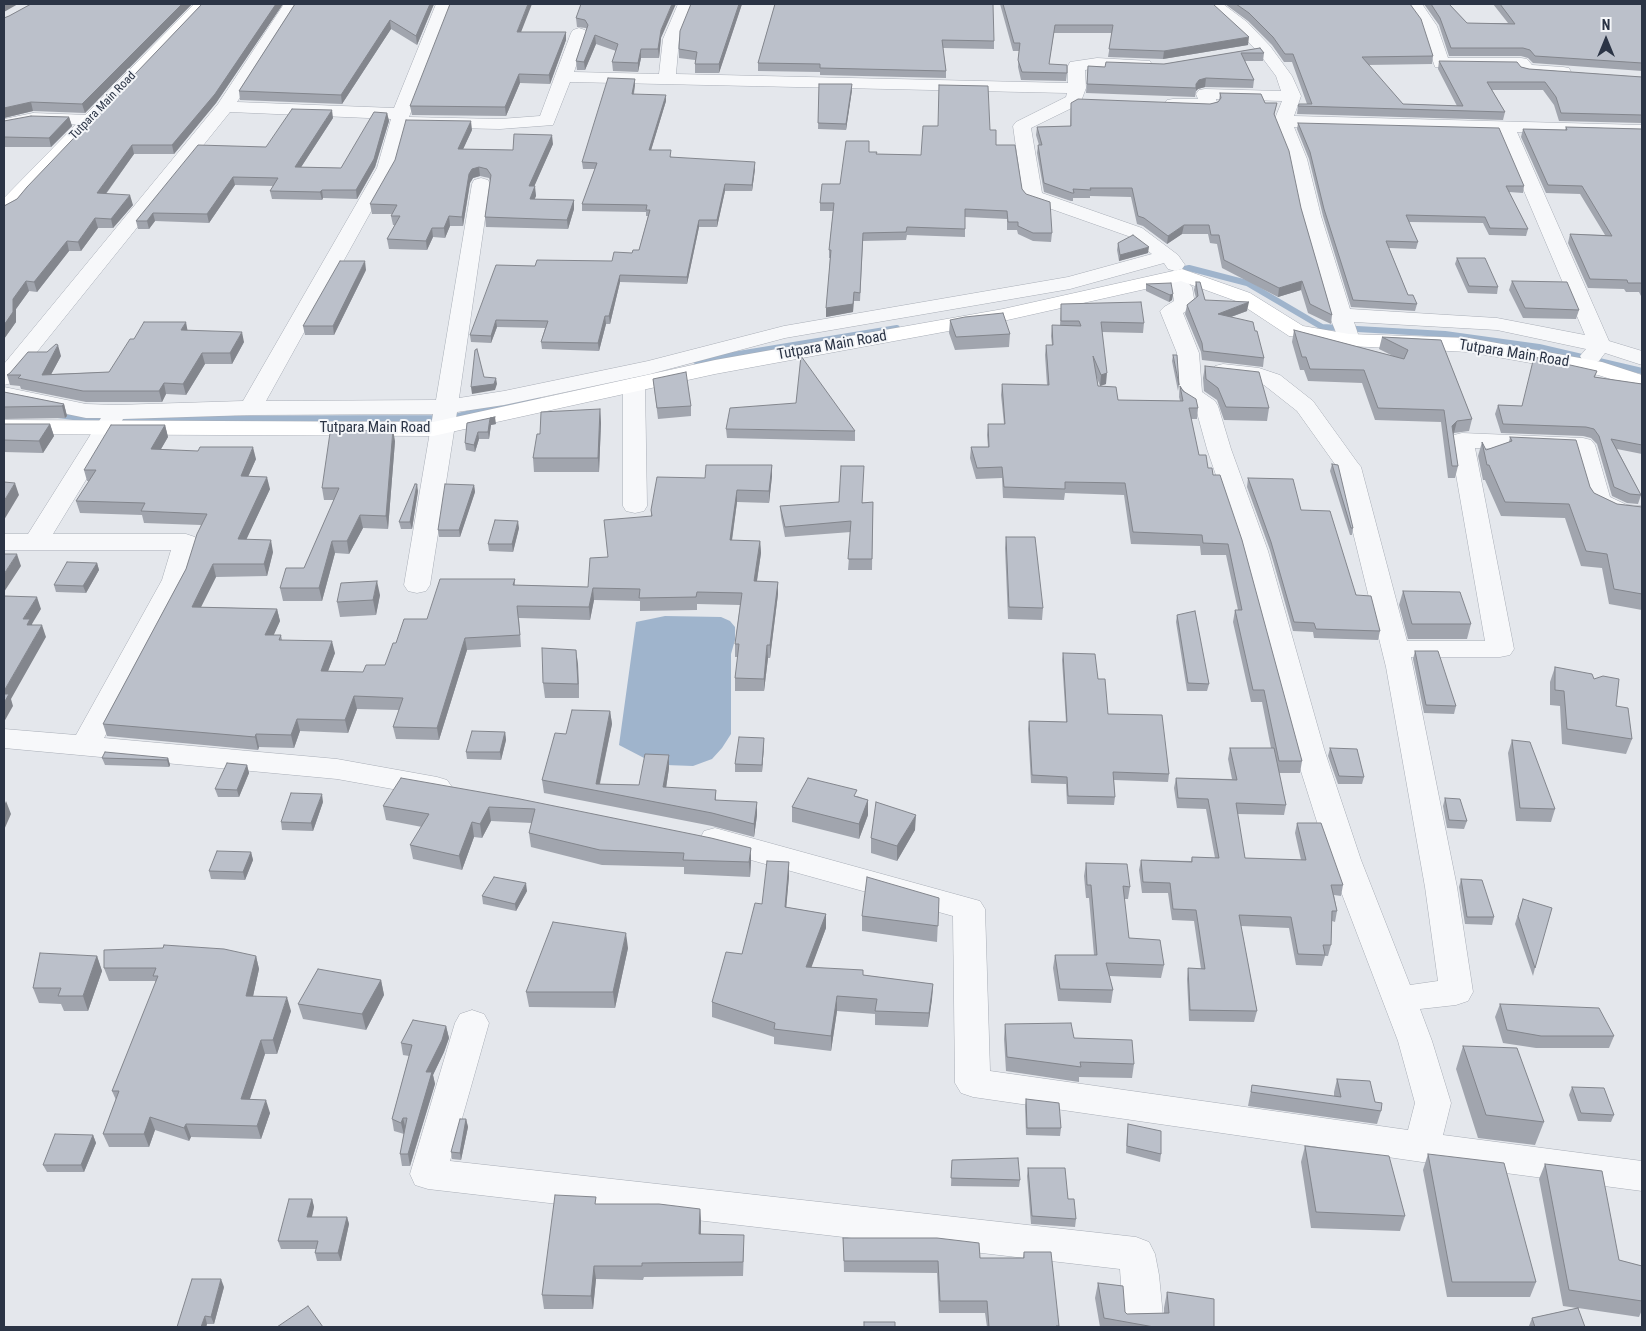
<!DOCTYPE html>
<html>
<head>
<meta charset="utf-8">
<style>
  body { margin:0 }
  #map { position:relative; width:1646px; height:1331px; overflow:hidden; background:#e4e7ec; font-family:"Roboto Condensed",sans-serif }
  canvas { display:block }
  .frame { position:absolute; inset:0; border:5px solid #2b3445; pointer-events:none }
  .north { position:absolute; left:1581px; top:15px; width:50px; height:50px; -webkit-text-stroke:4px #f4f6f9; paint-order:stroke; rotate:0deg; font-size:14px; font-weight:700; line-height:20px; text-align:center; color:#2b3445 }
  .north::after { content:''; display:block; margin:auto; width:18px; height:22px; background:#2b3445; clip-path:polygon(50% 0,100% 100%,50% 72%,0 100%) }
</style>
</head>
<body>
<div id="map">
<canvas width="1646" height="1331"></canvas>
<div class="frame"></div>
<div class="north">N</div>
</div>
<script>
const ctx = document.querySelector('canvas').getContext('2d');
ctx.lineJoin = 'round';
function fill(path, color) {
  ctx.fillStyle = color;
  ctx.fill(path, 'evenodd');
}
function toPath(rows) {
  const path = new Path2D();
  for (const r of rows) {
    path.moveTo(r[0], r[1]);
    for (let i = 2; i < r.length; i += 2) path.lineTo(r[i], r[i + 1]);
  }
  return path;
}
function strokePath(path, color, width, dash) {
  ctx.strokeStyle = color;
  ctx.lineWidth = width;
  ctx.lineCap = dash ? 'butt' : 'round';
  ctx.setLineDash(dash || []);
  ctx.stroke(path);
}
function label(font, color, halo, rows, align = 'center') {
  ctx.font = font + ' "Roboto Condensed",sans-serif';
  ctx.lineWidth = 4;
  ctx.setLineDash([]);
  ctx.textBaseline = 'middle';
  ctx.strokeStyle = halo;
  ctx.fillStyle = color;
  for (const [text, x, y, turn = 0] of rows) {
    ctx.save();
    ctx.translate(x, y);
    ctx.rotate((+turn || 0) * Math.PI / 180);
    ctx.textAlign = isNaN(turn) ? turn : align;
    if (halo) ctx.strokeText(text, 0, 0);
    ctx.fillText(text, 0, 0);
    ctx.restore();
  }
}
fill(toPath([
  [665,616,721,617,730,621,735,627,735,640,731,654,731,734,722,748,712,759,693,766,666,765,646,759,619,745,636,622]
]), '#9fb4cc');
strokePath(toPath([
  [1175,271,1189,268,1247,283,1322,327,1445,334,1539,347,1642,371],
  [696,361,897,328],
  [58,415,88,419,450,418,538,397]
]), '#9fb4cc', 6);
const street = toPath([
  [284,4,300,4,237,102,394,108,436,4,452,4,409,117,500,119,540,116,571,33,573,30,579,28,585,30,587,33,574,72,659,74,663,39,678,4,694,4,679,39,676,74,1068,83,1068,66,1070,62,1097,58,1150,61,1152,65,1150,69,1144,70,1097,68,1085,70,1086,88,1080,104,1031,128,1042,193,1142,228,1178,255,1185,265,1182,269,1175,271,1168,269,1164,263,1070,289,785,338,650,374,504,405,457,412,430,585,426,591,417,593,408,591,404,585,433,414,251,415,123,419,53,534,186,534,195,537,199,542,188,580,104,738,337,759,437,777,447,780,452,787,447,794,437,797,337,779,4,748,4,729,76,735,162,580,171,550,4,550,4,534,28,534,101,418,86,418,4,401,4,387,86,404,116,405,243,401,377,168,391,119,230,112,12,383,4,385,4,364,218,104,284,4],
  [570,82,1067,93,1066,97,1016,122,1013,126,1023,196,1026,200,1128,236,1152,254,1068,277,784,326,648,361,504,391,459,398,490,184,488,180,481,178,474,180,472,184,436,400,266,401,395,168,406,127,500,129,553,125,570,82],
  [1206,4,1223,4,1247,22,1270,46,1292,76,1301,96,1294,116,1642,125,1642,135,1517,132,1609,341,1642,351,1642,365,1605,353,1599,361,1591,363,1583,361,1580,356,1586,349,1497,330,1354,322,1360,340,1357,345,1349,346,1341,345,1329,315,1301,216,1289,159,1274,121,1282,101,1216,99,1218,105,1215,109,1209,110,1173,109,1167,108,1164,104,1167,100,1173,99,1198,99,1196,94,1199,90,1205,89,1281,91,1276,76,1258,52,1235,28,1206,4],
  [1294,127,1499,132,1585,335,1497,318,1350,309,1321,216,1307,159,1294,127],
  [1406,4,1422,4,1437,26,1448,58,1521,58,1527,59,1532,65,1563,67,1569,68,1571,72,1569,76,1563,77,1527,75,1521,74,1516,68,1435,67,1421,26,1406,4],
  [33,113,89,115,95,116,98,120,95,124,89,125,33,123,4,129,4,119,33,113],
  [1173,272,1180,274,1192,287,1195,304,1192,308,1183,313,1199,353,1202,392,1215,401,1218,406,1231,449,1268,551,1324,749,1361,860,1410,985,1438,981,1425,887,1386,667,1337,467,1297,411,1264,385,1255,381,1215,376,1212,371,1215,366,1223,364,1259,368,1280,375,1313,401,1357,462,1361,467,1407,641,1485,641,1450,440,1454,435,1462,433,1583,438,1591,440,1595,445,1610,497,1627,505,1642,506,1642,520,1613,517,1590,506,1587,501,1573,452,1475,448,1514,649,1510,655,1500,657,1411,657,1457,887,1473,992,1468,1001,1456,1005,1420,1009,1432,1041,1451,1103,1443,1135,1642,1161,1642,1191,1422,1162,973,1097,961,1093,955,1083,953,916,704,847,700,839,704,831,715,828,980,901,985,909,990,1071,1408,1130,1415,1103,1398,1041,1329,860,1294,749,1242,551,1207,449,1196,409,1183,400,1180,395,1177,353,1160,311,1164,307,1174,301,1172,289,1163,278,1166,274,1173,272],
  [634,378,642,380,645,385,647,506,644,511,635,513,626,511,623,506,623,385,626,380,634,378],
  [472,1010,484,1014,489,1023,450,1161,1136,1237,1149,1242,1155,1254,1159,1275,1164,1327,1124,1327,1120,1269,428,1189,415,1185,410,1174,455,1023,460,1014,472,1010]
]);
const secondary = toPath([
  [194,4,210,4,11,213,4,215,4,198,194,4],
  [1182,269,1250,293,1303,326,1349,334,1469,338,1602,362,1642,375,1642,389,1598,375,1469,352,1349,346,1297,337,1289,336,1236,301,1181,281,1003,321,715,374,433,436,4,434,4,420,433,422,715,360,1003,309,1182,269]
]);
strokePath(street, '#a9aeb7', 1);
strokePath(secondary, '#a9aeb7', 1);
fill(street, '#f7f8fa');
fill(secondary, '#fff');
fill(toPath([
  [31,4,192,4,85,113,33,111,4,118,4,18,9,16],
  [202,4,283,4,216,103,174,154,134,154,106,194,133,205,113,228,98,228,81,251,69,251,37,292,29,291,16,309,16,322,4,339,4,206,17,199],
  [295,4,434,4,417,45,391,29,342,104,240,100,239,91],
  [581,4,661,38,659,58,641,58,638,72,613,71,612,62,616,51,596,44,585,70,577,70,576,61,587,30,586,28,577,27,576,18],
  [742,4,719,73,695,73,695,60,679,58,679,49],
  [775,4,994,41,994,49,943,48,946,71,946,78,820,75,820,72,758,71,758,63],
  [1000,4,1213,4,1248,45,1163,59,1108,57,1112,33,1054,33,1049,64,1067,73,1066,81,1021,80,1018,67,1019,51,1013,51],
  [1225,4,1410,4,1433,56,1432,64,1368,65,1403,104,1457,106,1438,69,1439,61,1521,67,1529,69,1642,77,1642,123,1559,121,1554,105,1543,90,1492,90,1505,112,1503,120,1297,114,1298,106,1307,104,1292,62,1284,62,1272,45,1248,21],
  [1424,4,1449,4,1467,23,1508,23,1493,4,1642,4,1642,71,1533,63,1528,58,1521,56,1449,56,1439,25],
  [521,32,566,32,566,40,550,84,520,83,506,116,412,115,410,106],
  [1260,48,1264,53,1263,61,1245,61,1254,80,1253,88,1205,87,1198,89,1196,91,1195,97,1086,93,1088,66,1105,67,1164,64],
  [635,79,635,85,634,94,666,101,651,150,672,157,755,169,752,191,725,191,717,227,699,227,687,284,620,282,610,324,606,324,599,351,542,349,541,342,545,328,497,327,491,343,471,342,470,335,535,266,612,261,639,250,648,216,646,216,646,212,582,211,582,204,595,169,583,169,582,162],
  [819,84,852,90,846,130,818,129],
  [1220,93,1265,103,1277,103,1274,116,1332,315,1331,324,1308,313,1301,290,1278,297,1222,268,1217,244,1210,243,1208,234,1182,234,1167,244,1143,226,1137,224,1131,197,1090,196,1090,198,1073,198,1073,201,1071,201,1044,192,1037,153,1038,145,1039,145,1036,135,1037,127,1070,126,1071,103,1210,104,1218,102,1219,101],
  [387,113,389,121,375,167,357,199,323,198,322,200,272,199,270,191,273,186,235,185,209,223,155,221,149,229,138,229,136,221,266,147,333,118,301,167,341,168],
  [69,117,72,126,51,147,4,147,4,121],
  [1298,123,1524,186,1523,193,1509,192,1528,229,1526,236,1489,235,1483,223,1409,222,1418,242,1416,249,1389,248,1408,295,1417,304,1415,311,1351,307,1323,216,1309,159,1297,129],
  [1566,127,1642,129,1642,298,1639,292,1626,292,1624,289,1588,288,1568,243,1570,234,1605,235,1580,194,1546,193,1521,137,1523,129,1565,130],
  [472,130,463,149,513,150,553,144,534,186,536,196,534,199,574,200,574,209,568,229,486,227,485,217,490,181,489,178,480,176,473,178,470,183,463,226,450,226,445,238,433,237,427,250,389,249,387,239,395,225,393,225,391,216,392,214,372,214,370,204],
  [990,130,996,145,1022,189,1052,233,1051,242,1033,241,1018,234,1017,230,1007,230,1007,219,965,217,965,237,907,235,906,240,863,241,860,301,854,301,853,312,826,317,830,258,829,258,829,250,833,211,820,211,820,203,840,184,869,152,876,154,921,155],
  [1118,243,1148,253,1119,261,1117,250],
  [1457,258,1498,287,1497,294,1468,293,1455,264],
  [366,270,334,335,305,335,303,326],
  [1512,281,1579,310,1576,319,1523,318,1509,290],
  [1196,282,1205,300,1247,311,1231,317,1255,331,1264,358,1263,367,1202,360,1201,352,1185,314,1187,305,1196,298,1194,290],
  [1146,284,1173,294,1172,300,1169,302,1146,291],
  [1061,304,1144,323,1143,333,1102,332,1106,384,1100,386,1097,378,1098,386,1118,400,1180,401,1179,397,1180,386,1198,408,1197,419,1191,419,1199,455,1213,475,1302,761,1300,773,1279,773,1286,805,1284,815,1237,814,1245,858,1301,860,1295,833,1297,823,1343,885,1341,896,1334,895,1337,911,1335,922,1332,921,1331,945,1328,956,1325,956,1322,966,1296,965,1289,928,1241,926,1257,1011,1254,1022,1189,1021,1187,979,1188,968,1201,969,1194,921,1172,920,1168,893,1142,893,1139,870,1141,860,1191,861,1192,857,1215,858,1206,809,1177,808,1174,788,1176,778,1232,779,1228,759,1230,748,1271,748,1262,702,1251,702,1233,622,1235,610,1238,610,1226,555,1201,555,1200,546,1131,544,1124,495,1065,493,1064,500,1003,498,1002,478,976,479,970,458,971,447,988,447,987,435,988,424,1004,424,1001,395,1002,384,1047,385,1045,355,1046,345,1052,345,1051,336,1052,325,1060,326],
  [950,320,1010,334,1009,347,955,350,949,333],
  [1294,330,1393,356,1379,349,1382,337,1441,340,1472,419,1469,431,1454,433,1453,434,1458,466,1455,478,1448,478,1441,422,1375,420,1362,383,1308,381,1304,370,1300,370,1292,342],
  [188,331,244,342,232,364,205,364,186,395,166,394,162,402,86,402,21,389,20,386,10,385,7,375,61,356,51,374,109,372,134,339],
  [1173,355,1179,385,1178,391,1172,361],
  [1205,366,1269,408,1267,421,1224,420,1217,400,1204,391,1203,378],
  [1597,371,1595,377,1642,384,1642,454,1617,449,1641,495,1638,504,1627,503,1612,496,1597,444,1591,438,1583,436,1501,433,1495,414,1498,405,1521,406],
  [653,379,691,406,691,416,658,419],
  [4,392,64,404,67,416,65,418,4,419],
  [600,409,601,423,599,472,534,472,533,458,540,434],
  [467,423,496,424,491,425,489,439,479,439,475,452,466,450,465,443],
  [4,424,50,424,54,436,43,453,4,452],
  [165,425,168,437,161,449,256,459,248,477,270,489,246,539,273,552,267,576,216,577,201,607,277,609,280,621,273,635,281,635,282,640,335,653,328,671,363,672,385,665,396,643,427,619,515,579,515,585,588,587,608,557,651,516,651,510,705,478,772,465,772,476,769,503,737,502,732,541,760,541,761,553,757,581,778,582,778,594,770,658,768,658,764,691,735,691,735,678,738,657,735,657,735,644,740,605,697,604,697,610,640,611,640,601,594,600,590,620,519,618,521,647,467,650,439,740,396,739,393,727,399,710,357,709,348,733,300,731,294,748,259,747,258,750,107,736,103,724,186,569,201,525,144,523,142,515,80,513,76,501,89,481,87,481,84,470],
  [726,429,855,431,855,441,727,438],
  [1510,437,1590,487,1594,493,1617,504,1642,507,1642,610,1609,604,1602,568,1581,566,1565,518,1501,516,1485,480,1483,480,1478,456,1482,442,1486,450,1509,442],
  [395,441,388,529,363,528,349,554,335,553,322,601,283,601,280,588,304,568,334,500,324,500,322,488],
  [1332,464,1353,528,1352,535,1350,535,1330,471],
  [1248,478,1301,510,1380,631,1378,640,1314,638,1313,632,1293,631,1270,550,1247,487],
  [474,485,475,492,460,537,439,537,438,530],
  [418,491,412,529,401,529,399,522],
  [873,502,872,570,848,570,851,532,785,537,781,517,780,506],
  [519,528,513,552,489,551,488,544],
  [1006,537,1043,608,1042,620,1008,619,1005,548],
  [97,563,99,570,86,593,56,592,54,585],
  [1403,591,1471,624,1467,639,1408,639,1399,605],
  [380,595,376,615,340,617,337,602],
  [1177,615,1209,684,1207,691,1187,691,1176,622],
  [1415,651,1456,706,1454,714,1424,713,1413,659],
  [1063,653,1098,679,1108,714,1169,774,1168,782,1114,780,1115,797,1114,805,1067,804,1066,784,1031,783,1028,729,1029,721,1066,722,1062,660],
  [578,664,579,698,545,698,543,683],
  [1555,667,1594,679,1616,706,1632,739,1626,754,1562,744,1560,706,1550,705,1550,682],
  [610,711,612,724,600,784,639,785,669,768,666,788,716,790,716,800,757,815,754,837,712,826,544,793,542,780],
  [505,732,506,740,501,760,467,759,466,752],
  [1512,740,1555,809,1551,822,1516,821,1508,753],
  [764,745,762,772,735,772,735,764],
  [1330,748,1364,777,1362,784,1338,784,1328,756],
  [102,758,168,758,170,765,169,767,105,765],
  [247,765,249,773,239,797,218,797,215,789],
  [857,796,868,800,868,815,859,839,792,822,792,807],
  [1445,798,1467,821,1464,829,1447,828,1443,806],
  [520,799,751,862,750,877,684,874,684,867,602,865,531,847,529,833,532,823,491,821,482,838,474,837,462,870,413,859,410,845,422,827,386,820,383,806],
  [323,802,313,831,282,830,281,822],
  [915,830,897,861,871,853,871,838],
  [251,852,253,860,245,880,211,879,209,871],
  [789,862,789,876,786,907,826,914,826,928,811,967,863,975,933,984,932,999,928,1027,875,1025,875,1014,837,1011,831,1051,774,1044,774,1037,712,1017,712,1002,742,954,762,904],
  [1086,863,1130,887,1128,899,1124,899,1129,938,1164,965,1161,978,1109,976,1113,990,1111,1003,1058,1001,1053,968,1055,955,1094,955,1089,898,1086,898,1084,876],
  [1461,879,1494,917,1492,925,1465,924,1459,887],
  [527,891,516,911,483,904,482,896],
  [939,898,937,942,862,931,862,916],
  [1523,899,1535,968,1533,976,1515,924],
  [628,948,615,1008,529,1007,526,992],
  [97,956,102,971,88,1011,64,1011,61,1004,39,1003,33,988],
  [256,956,259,969,253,996,291,1011,277,1054,265,1054,250,1099,270,1113,261,1139,191,1137,189,1141,155,1130,149,1147,109,1147,103,1134,116,1100,112,1091,156,983,155,981,109,981,104,968],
  [381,980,384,995,366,1030,303,1019,298,1004],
  [1500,1004,1614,1036,1609,1048,1536,1048,1503,1043,1495,1017],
  [1005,1024,1074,1038,1134,1064,1132,1078,1079,1077,1079,1082,1006,1071,1004,1039],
  [446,1026,449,1038,444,1052,433,1075,435,1084,410,1166,402,1166,400,1154,404,1134,394,1131,392,1119,409,1056,403,1055,401,1043],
  [1463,1046,1544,1122,1535,1145,1478,1138,1456,1069],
  [1337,1079,1375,1102,1381,1111,1377,1124,1248,1106,1252,1085,1334,1097,1334,1092],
  [1572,1087,1614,1115,1611,1122,1578,1121,1569,1095],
  [1026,1099,1061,1128,1060,1136,1026,1135,1025,1106],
  [466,1119,468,1127,461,1160,452,1159,451,1152],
  [1128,1124,1161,1154,1160,1162,1126,1153,1127,1132],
  [93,1135,96,1143,84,1172,47,1172,43,1165],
  [1305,1146,1405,1216,1400,1231,1311,1228,1301,1162],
  [1428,1154,1536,1282,1530,1297,1447,1297,1423,1170],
  [952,1160,1020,1180,1019,1187,951,1186],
  [1545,1164,1619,1260,1642,1266,1642,1310,1639,1317,1578,1308,1585,1327,1529,1327,1529,1326,1532,1318,1577,1308,1563,1306,1539,1179],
  [1028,1168,1076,1219,1075,1227,1031,1224,1027,1176],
  [312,1199,314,1207,312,1217,347,1217,349,1224,341,1261,317,1261,315,1253,316,1249,281,1249,278,1241],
  [597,1204,700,1209,701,1222,701,1234,744,1249,743,1276,644,1277,643,1280,596,1279,593,1309,544,1309,542,1295],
  [843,1238,980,1258,1023,1258,1024,1252,1059,1326,1059,1327,987,1327,985,1313,939,1313,937,1273,844,1272],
  [1098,1283,1127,1314,1164,1313,1164,1308,1167,1292,1214,1327,1100,1327,1095,1298],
  [224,1287,214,1324,207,1324,206,1327,177,1327]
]), '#a1a5ae');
fill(toPath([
  [4,4,18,4,4,12],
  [182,4,192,4,85,113,82,104],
  [276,4,283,4,216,103,174,154,172,145],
  [430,4,434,4,417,45,416,36],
  [528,4,532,4,518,40,517,32],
  [672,4,676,4,661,38,659,58,658,49,661,30],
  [739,4,742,4,719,73,719,64],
  [390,20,391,29,342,104,341,95],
  [566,32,566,40,550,84,549,75],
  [595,35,596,44,585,70,584,62],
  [1249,37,1248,45,1163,59,1164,51],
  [641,49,641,58,638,72,638,63],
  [519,74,520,83,506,116,505,107],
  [1206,78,1205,87,1198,89,1196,91,1196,84,1199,80],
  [635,79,635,85,632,101,632,94],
  [852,84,852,90,846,130,846,124],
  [666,95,666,101,649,157,649,150],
  [31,102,33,111,4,118,4,108],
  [332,110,333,118,296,175,295,167],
  [387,113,389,121,375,167,357,199,356,190],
  [69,117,72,126,51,147,49,138],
  [471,121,472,130,459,158,458,149],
  [552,135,553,144,530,196,529,186],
  [132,145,134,154,99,203,97,193],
  [755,162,755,169,752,191,752,185],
  [479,167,480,176,473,178,470,183,463,226,462,217,469,174,472,169],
  [233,177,235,185,209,223,207,214],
  [725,184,725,191,717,227,717,220],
  [535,186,536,196,531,208,530,199],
  [322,190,323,198,322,200,320,192],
  [130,195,133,205,113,228,111,219],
  [574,200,574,209,568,229,567,220],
  [153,213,155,221,149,229,147,221],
  [449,216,450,226,445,238,444,228],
  [95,218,98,228,81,251,78,242],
  [699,220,699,227,687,284,687,277],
  [1184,225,1182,234,1167,244,1168,236],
  [432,228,433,237,427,250,426,241],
  [67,241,69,251,37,292,34,282],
  [1149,247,1148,253,1119,261,1120,255],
  [365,261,366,270,334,335,333,326],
  [620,275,620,282,610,324,609,316],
  [26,281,29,291,16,309,16,322,4,339,4,325,13,299],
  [1302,281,1301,290,1278,297,1279,288],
  [854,292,853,312,826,317,826,308],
  [1173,294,1172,300,1169,302,1170,295],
  [1249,302,1247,311,1217,322,1218,314],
  [605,316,606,324,599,351,598,343],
  [496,320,497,327,491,343,491,336],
  [186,322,188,333,181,330],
  [242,332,244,342,232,364,230,353],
  [58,345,61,356,46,384,42,375],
  [202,353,205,364,186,395,183,384],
  [1107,373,1106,384,1100,386,1101,375],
  [496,378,497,384,495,390,472,394,471,387],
  [164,383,166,394,162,402,159,391],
  [64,404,67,416,65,418,62,406],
  [600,409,601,423,599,472,598,458],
  [495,417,496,424,491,425,489,439,488,432,490,418],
  [1457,421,1454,433,1449,439,1452,426],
  [50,424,54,436,43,453,39,441],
  [165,425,168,437,154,461,151,449],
  [393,429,395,441,388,529,386,516],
  [478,432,479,439,475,452,474,445],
  [253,447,256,459,243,488,241,476],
  [772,465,772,476,769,503,769,491],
  [267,477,270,489,241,551,238,539],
  [15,483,19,495,4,520,4,501],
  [417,484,418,491,412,529,410,522],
  [474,485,475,492,460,537,459,530],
  [737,490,737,502,730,553,730,540],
  [360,515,363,528,349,554,347,541],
  [518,521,519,528,513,552,512,544],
  [271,540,273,552,267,576,264,564],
  [332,541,335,553,322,601,319,588],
  [760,541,761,553,755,593,754,581],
  [17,554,21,566,4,592,4,574],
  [97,563,99,570,86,593,83,586],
  [213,564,216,577,195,619,192,607],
  [377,581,380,595,376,615,373,600],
  [778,582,778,594,770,658,770,645],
  [593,588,594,600,590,620,589,607],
  [37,597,41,609,32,624,34,631,31,637,23,619],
  [277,609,280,621,268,648,265,635],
  [42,625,46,637,11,699,13,706,4,722,4,691],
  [465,638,467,650,439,740,437,728],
  [332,641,335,653,323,684,321,671],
  [767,645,768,658,764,691,764,679],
  [576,650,578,664,579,698,578,684],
  [354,696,357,709,348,733,345,720],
  [610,711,612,724,598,791,596,784],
  [297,719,300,731,294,748,291,735],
  [505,732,506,740,501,760,500,752],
  [256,734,259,747,258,750,255,737],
  [764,738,764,745,762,772,762,765],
  [669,755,669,768,664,801,663,787],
  [168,758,170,765,169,767,167,760],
  [247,765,249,773,239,797,237,790],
  [322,794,323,802,313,831,311,823],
  [868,800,868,815,859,839,859,824],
  [6,801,11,814,4,830,4,806],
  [757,802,757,815,754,837,754,824],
  [489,807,491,821,482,838,480,824],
  [916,815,915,830,897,861,897,846],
  [472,822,474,837,462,870,459,856],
  [751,848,751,862,750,877,749,862],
  [251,852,253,860,245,880,243,872],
  [789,862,789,876,785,922,785,907],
  [526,883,527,891,516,911,515,904],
  [826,914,826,928,806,982,806,967],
  [626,933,628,948,615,1008,613,992],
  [97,956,102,971,88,1011,83,996],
  [256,956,259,969,250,1010,246,996],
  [381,980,384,995,366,1030,362,1014],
  [933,984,932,999,928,1027,929,1013],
  [837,996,837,1011,831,1051,831,1036],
  [287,997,291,1011,277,1054,273,1040],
  [446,1026,449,1038,444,1052,433,1075,435,1084,410,1166,408,1154,426,1072],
  [261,1040,265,1054,245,1113,241,1099],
  [266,1100,270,1113,261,1139,257,1126],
  [150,1117,155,1130,149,1147,144,1134],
  [403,1118,406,1130,404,1135,401,1123],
  [466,1119,468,1127,461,1160,460,1153],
  [186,1124,191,1137,189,1141,184,1128],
  [93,1135,96,1143,84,1172,81,1165],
  [312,1199,314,1207,310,1224,307,1217],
  [700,1209,701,1222,700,1248,699,1234],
  [347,1217,349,1224,341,1261,338,1253],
  [594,1266,596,1279,593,1309,591,1296],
  [221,1279,224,1287,214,1324,211,1317],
  [205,1316,207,1324,206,1327,201,1327]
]), '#83868d');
const building = toPath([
  [31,4,182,4,82,104,31,102,4,108,4,18,9,16,31,4],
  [202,4,276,4,215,94,172,145,132,145,97,193,130,195,111,219,95,218,78,242,67,241,34,282,26,281,13,299,13,312,4,325,4,206,17,199,27,187,202,4],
  [295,4,430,4,416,36,390,20,341,95,239,91,295,4],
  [450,4,528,4,517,32,566,32,549,75,519,74,505,107,410,106,450,4],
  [581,4,672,4,661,30,658,49,641,49,638,63,612,62,618,44,595,35,584,62,576,61,588,25,585,20,576,18,581,4],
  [691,4,739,4,719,64,695,64,697,52,679,49,680,31,691,4],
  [775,4,993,4,994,41,942,40,946,71,820,68,820,64,758,63,775,4],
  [1003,4,1213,4,1249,37,1164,51,1109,49,1113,25,1055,25,1049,64,1067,65,1067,73,1022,72,1018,60,1020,43,1014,43,1003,4],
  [1236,4,1410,4,1421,19,1433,56,1362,57,1403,104,1463,106,1439,61,1517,62,1521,67,1529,69,1642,77,1642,115,1561,113,1556,97,1545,82,1487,82,1505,112,1298,106,1299,104,1312,104,1293,54,1285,54,1273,37,1249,13,1236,4],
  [1431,4,1449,4,1467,23,1515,24,1500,4,1642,4,1642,63,1535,56,1530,50,1523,48,1451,48,1440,18,1431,4],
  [1260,48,1264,53,1241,53,1254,80,1206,78,1199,80,1196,84,1196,88,1087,84,1088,66,1105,67,1106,62,1164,64,1260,48],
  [608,78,635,79,632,94,666,95,649,150,671,150,670,157,755,162,752,185,725,184,717,220,699,220,687,277,620,275,609,316,605,316,598,343,541,342,548,321,496,320,491,336,470,335,496,265,535,266,537,260,612,261,614,252,632,253,633,250,639,250,650,210,646,210,647,205,582,204,597,163,582,162,608,78],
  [819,84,852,84,846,124,818,123,819,84],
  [939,85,988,86,990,130,996,130,996,145,1015,145,1022,189,1026,194,1050,202,1052,233,1033,233,1018,226,1018,222,1008,222,1007,211,965,209,965,229,907,227,906,232,863,233,860,293,854,292,853,304,826,308,831,250,829,250,834,203,820,203,822,184,840,184,846,141,869,141,869,152,877,152,876,154,921,155,923,126,938,126,939,85],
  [1220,93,1261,94,1265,103,1277,103,1274,114,1289,151,1301,208,1332,315,1310,304,1302,281,1279,288,1224,260,1219,235,1211,235,1209,225,1184,225,1168,236,1144,218,1138,216,1132,188,1090,188,1091,190,1073,189,1074,193,1072,193,1044,183,1038,145,1042,145,1037,127,1071,126,1071,103,1078,99,1210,104,1218,102,1221,98,1220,93],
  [292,109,332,110,295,167,341,168,374,112,387,113,374,159,356,190,322,190,320,192,270,191,278,178,233,177,207,214,153,213,147,221,136,221,198,145,266,147,292,109],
  [31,116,69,117,49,138,4,137,4,121,31,116],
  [406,120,471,121,458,149,513,150,514,134,552,135,529,186,535,186,530,199,574,200,567,220,485,217,491,175,487,169,479,167,472,169,469,174,462,217,449,216,444,228,432,228,426,241,387,239,400,216,391,216,397,205,370,204,395,160,406,120],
  [1298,123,1499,128,1524,186,1506,186,1528,229,1490,228,1485,217,1406,215,1418,242,1386,241,1408,295,1413,295,1417,304,1353,300,1324,209,1310,152,1298,123],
  [1566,127,1642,129,1642,285,1641,283,1628,283,1627,280,1590,279,1570,234,1612,236,1582,186,1548,185,1523,129,1567,130,1566,127],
  [1133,235,1149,247,1120,255,1118,243,1133,235],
  [1457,258,1485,258,1498,287,1469,286,1457,258],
  [340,261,365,261,333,326,303,326,340,261],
  [1512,281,1567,282,1579,310,1525,308,1512,281],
  [1196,282,1200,282,1205,300,1249,302,1218,314,1253,322,1255,331,1257,331,1264,358,1203,351,1202,343,1187,305,1198,296,1196,282],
  [1171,283,1173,294,1170,295,1146,284,1171,283],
  [1141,302,1144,323,1101,322,1107,373,1101,375,1093,356,1098,386,1116,387,1118,400,1183,401,1180,386,1183,391,1196,399,1198,408,1189,408,1199,455,1206,455,1208,468,1212,468,1213,475,1220,475,1242,540,1302,761,1279,761,1264,690,1253,690,1235,610,1242,610,1228,544,1203,543,1202,535,1133,532,1125,483,1065,482,1065,489,1004,487,1002,467,977,468,971,447,989,447,988,424,1005,424,1002,384,1049,385,1046,345,1053,345,1052,325,1081,326,1079,321,1061,321,1061,304,1141,302],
  [1003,313,1010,334,956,337,950,320,965,317,1003,313],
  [144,322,186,322,181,330,242,332,230,353,202,353,183,384,164,383,159,391,83,391,18,378,21,375,7,375,10,373,28,352,47,352,56,344,58,345,42,375,109,372,130,339,134,339,144,322],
  [1294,330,1404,359,1408,350,1382,337,1441,340,1472,419,1457,421,1452,426,1458,466,1452,466,1444,410,1378,408,1364,370,1310,369,1306,357,1302,357,1294,330],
  [477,349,484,377,496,378,494,384,471,387,475,350,477,349],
  [1173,355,1177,355,1179,385,1173,355],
  [801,356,855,431,726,429,730,408,796,403,801,356],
  [1534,357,1597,371,1594,377,1642,384,1642,445,1611,439,1641,495,1630,494,1614,487,1599,436,1594,429,1586,427,1503,424,1498,405,1522,406,1534,357],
  [1205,366,1259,372,1269,408,1226,407,1218,388,1206,379,1205,366],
  [686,372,691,406,657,408,653,379,686,372],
  [4,392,64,404,62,406,4,407,4,392],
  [600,409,598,458,533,458,537,434,540,434,541,412,600,409],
  [495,417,490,418,488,432,478,432,474,445,465,443,467,423,495,417],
  [4,424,50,424,39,441,4,440,4,424],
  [111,425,165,425,151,449,198,451,200,447,253,447,241,476,267,477,238,539,271,540,264,564,213,564,192,607,277,609,265,635,281,635,279,640,332,641,321,671,363,672,366,665,385,665,393,643,396,643,404,619,427,619,440,579,515,579,513,585,588,587,590,558,608,557,604,520,652,516,651,510,657,477,705,478,706,465,772,465,769,491,737,490,730,540,760,541,754,581,778,582,770,645,767,645,764,679,735,678,739,644,735,644,742,593,697,592,696,597,639,598,640,589,593,588,589,607,517,606,520,635,465,638,437,728,393,727,403,698,354,696,345,720,297,719,291,735,256,734,255,737,103,724,186,569,197,534,207,514,141,511,145,503,76,501,96,470,84,470,111,425],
  [393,429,386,516,360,515,347,541,332,541,319,588,280,588,286,568,304,568,339,488,322,488,330,433,393,429],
  [1510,437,1576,440,1590,487,1594,493,1617,504,1642,507,1642,594,1614,589,1607,554,1586,551,1569,504,1505,502,1489,465,1487,465,1482,442,1486,450,1512,441,1510,437],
  [1332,464,1338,465,1353,528,1351,528,1332,464],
  [841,466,864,466,862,503,873,502,872,559,848,559,851,521,785,527,780,506,839,502,841,466],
  [1248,478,1293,479,1301,510,1330,511,1356,595,1371,596,1380,631,1316,629,1314,623,1294,622,1271,542,1248,478],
  [4,482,15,483,4,501,4,482],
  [415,484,417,484,410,522,399,522,415,484],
  [445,484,474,485,459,530,438,530,445,484],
  [495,520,518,521,512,544,488,544,495,520],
  [1006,537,1035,537,1043,608,1009,607,1006,537],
  [4,554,17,554,4,574,4,554],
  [67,562,97,563,83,586,54,585,67,562],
  [377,581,373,600,337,602,341,583,377,581],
  [1403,591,1460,592,1471,624,1412,624,1403,591],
  [4,596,37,597,23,619,30,619,27,625,42,625,4,691,4,596],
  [1195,611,1209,684,1188,683,1177,615,1195,611],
  [542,648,576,650,578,684,543,683,542,648],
  [1415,651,1438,651,1456,706,1426,705,1415,651],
  [1063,653,1095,654,1098,679,1105,679,1108,714,1162,715,1169,774,1113,772,1115,797,1068,796,1067,777,1032,775,1029,721,1067,722,1063,653],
  [1555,667,1592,674,1594,679,1603,676,1619,679,1616,706,1628,708,1632,739,1567,729,1564,691,1555,690,1555,667],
  [4,694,9,694,4,703,4,694],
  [572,710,610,711,596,784,639,785,645,754,669,755,663,787,716,790,715,800,757,802,754,824,712,813,542,780,555,733,566,734,572,710],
  [472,731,505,732,500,752,466,752,472,731],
  [739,737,764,738,762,765,735,764,739,737],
  [1512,740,1530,742,1555,809,1520,808,1512,740],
  [1230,748,1274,748,1286,805,1236,803,1245,858,1306,860,1297,823,1321,823,1343,885,1331,885,1337,911,1332,911,1331,945,1323,945,1325,955,1298,954,1291,917,1239,915,1257,1011,1190,1010,1188,968,1205,969,1196,910,1173,909,1170,883,1143,882,1141,860,1192,862,1192,857,1219,858,1208,799,1178,798,1176,778,1237,780,1230,748],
  [1330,748,1357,749,1364,777,1339,776,1330,748],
  [105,752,168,758,167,760,102,758,105,752],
  [227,763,247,765,237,790,215,789,227,763],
  [401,778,520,799,711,838,751,848,749,862,683,860,684,853,600,850,529,833,535,809,489,807,480,824,472,822,459,856,410,845,429,814,383,806,401,778],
  [808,778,857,790,854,796,868,800,859,824,792,807,808,778],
  [291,793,322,794,311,823,281,822,291,793],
  [1445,798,1460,799,1467,821,1449,820,1445,798],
  [876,802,916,815,897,846,871,838,876,802],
  [217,851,251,852,243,872,209,871,217,851],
  [767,861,789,862,785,907,826,914,806,967,863,970,863,975,933,984,929,1013,875,1011,877,999,837,996,831,1036,774,1029,775,1023,712,1002,726,952,742,954,755,903,762,904,767,861],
  [1086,863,1127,864,1130,887,1123,886,1129,938,1160,940,1164,965,1106,963,1113,990,1060,989,1055,955,1097,955,1091,885,1087,885,1086,863],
  [494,877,526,883,515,904,482,896,494,877],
  [867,877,939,898,938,926,862,916,867,877],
  [1461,879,1482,880,1494,917,1467,917,1461,879],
  [1523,899,1552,908,1535,968,1518,916,1523,899],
  [553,922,626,933,613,992,526,992,553,922],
  [164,945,224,949,256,956,246,996,287,997,273,1040,261,1040,241,1099,266,1100,257,1126,186,1124,184,1128,150,1117,144,1134,103,1134,119,1091,112,1091,158,976,153,976,156,968,104,968,104,950,163,948,164,945],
  [40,953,97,956,83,996,58,996,61,988,33,988,40,953],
  [318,969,381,980,362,1014,298,1004,318,969],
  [1500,1004,1599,1008,1614,1036,1541,1036,1507,1030,1500,1004],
  [413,1020,446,1026,442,1040,426,1072,432,1072,408,1154,400,1154,407,1118,403,1118,401,1123,392,1119,412,1045,401,1043,413,1020],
  [1071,1023,1074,1038,1132,1040,1134,1064,1080,1062,1081,1067,1007,1057,1005,1024,1071,1023],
  [1463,1046,1517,1048,1544,1122,1486,1115,1463,1046],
  [1337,1079,1370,1081,1375,1102,1382,1103,1381,1111,1251,1092,1252,1085,1341,1097,1337,1079],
  [1572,1087,1604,1088,1614,1115,1581,1113,1572,1087],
  [1026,1099,1059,1103,1061,1128,1027,1128,1026,1099],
  [460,1119,466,1119,460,1153,451,1152,460,1119],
  [1128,1124,1161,1131,1161,1154,1127,1146,1128,1124],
  [55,1134,93,1135,81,1165,43,1165,55,1134],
  [1305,1146,1389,1156,1405,1216,1316,1212,1305,1146],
  [1428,1154,1504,1163,1536,1282,1452,1282,1428,1154],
  [1018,1158,1020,1180,951,1178,952,1160,1018,1158],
  [1545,1164,1602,1171,1619,1260,1642,1266,1642,1301,1569,1290,1545,1164],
  [1028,1168,1065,1168,1068,1199,1074,1199,1076,1219,1032,1216,1028,1168],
  [555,1195,596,1197,595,1204,659,1204,700,1209,699,1234,744,1235,743,1262,642,1263,642,1266,594,1266,591,1296,542,1295,555,1195],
  [289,1199,312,1199,307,1217,347,1217,338,1253,315,1253,318,1241,278,1241,289,1199],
  [843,1238,937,1238,979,1243,980,1258,1024,1258,1024,1252,1051,1252,1059,1326,1056,1326,1056,1327,989,1327,987,1301,940,1301,938,1261,844,1261,843,1238],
  [192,1279,221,1279,211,1317,205,1316,201,1327,177,1327,192,1279],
  [1098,1283,1123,1286,1125,1312,1127,1314,1169,1313,1167,1292,1214,1299,1214,1327,1154,1327,1104,1318,1098,1283],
  [308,1306,323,1327,277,1327,308,1306],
  [1578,1308,1585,1327,1535,1327,1532,1318,1578,1308],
  [864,1322,895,1322,895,1327,864,1327,864,1322]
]);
fill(building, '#bbc0ca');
strokePath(building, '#83868d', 1);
label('12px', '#2b3445', '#f4f6f9', [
  ["Tutpara Main Road",103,106,-46]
]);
label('15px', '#2b3445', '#f4f6f9', [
  ["Tutpara Main Road",832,346,-10],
  ["Tutpara Main Road",1514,354,9],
  ["Tutpara Main Road",375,428]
]);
</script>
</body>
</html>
